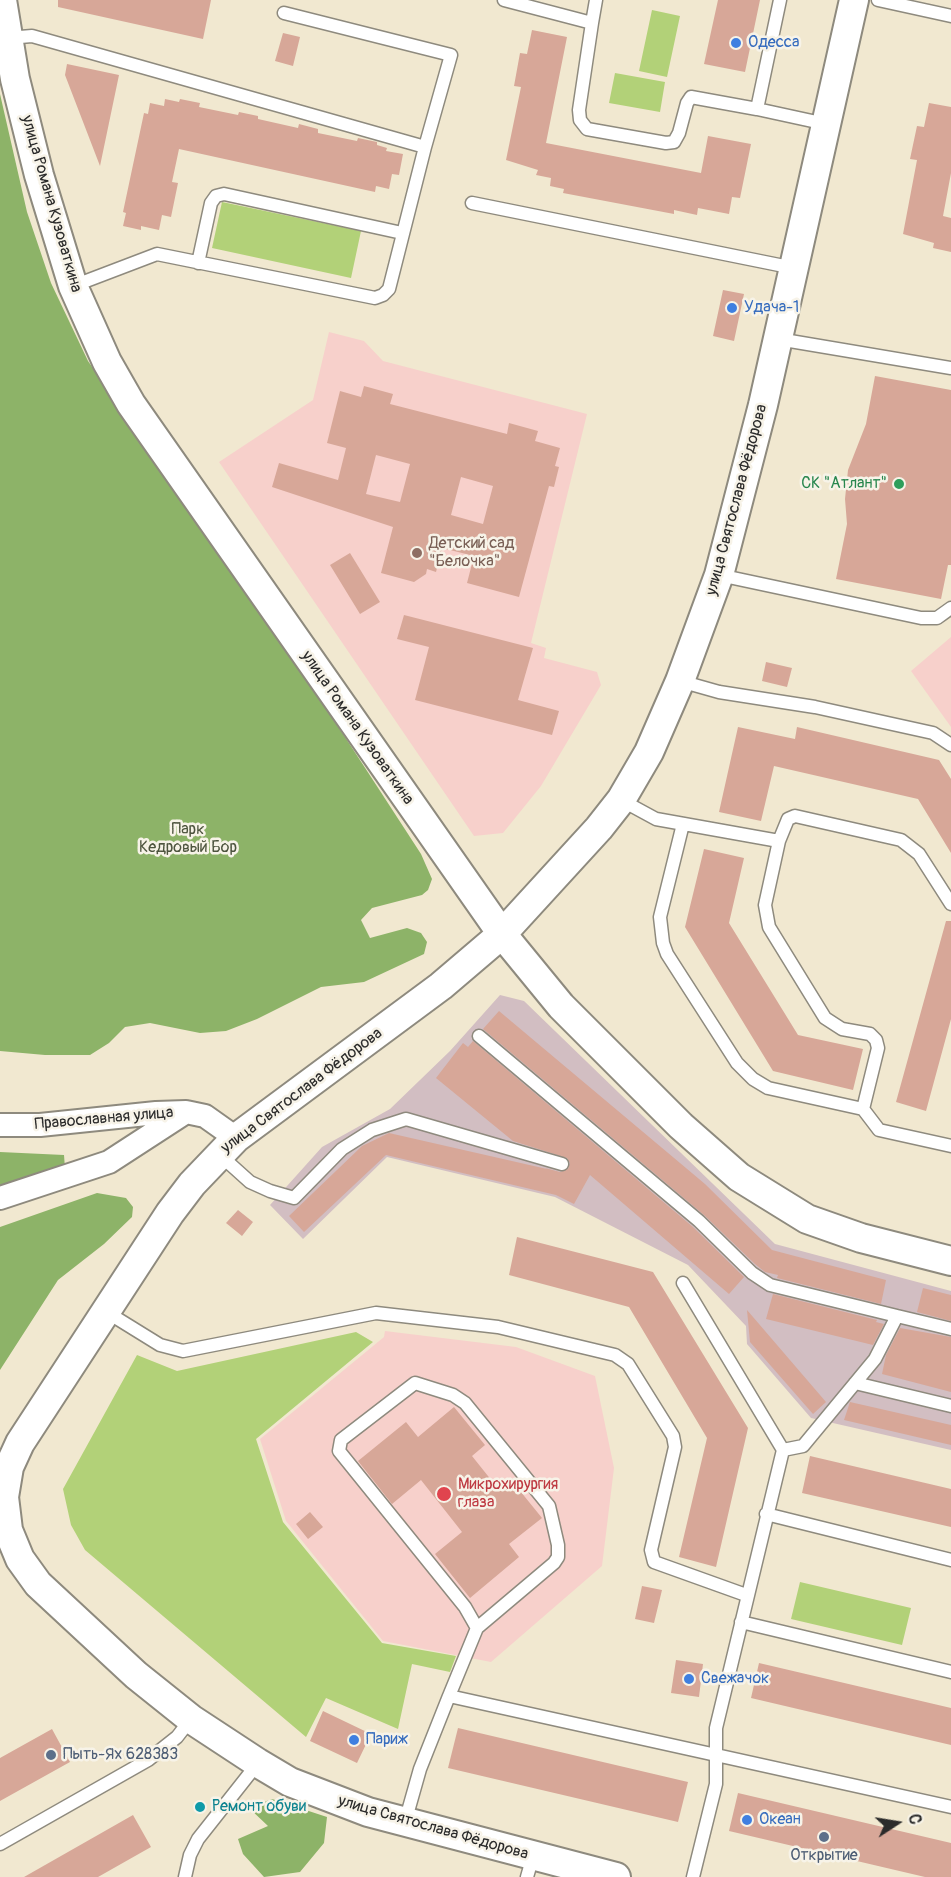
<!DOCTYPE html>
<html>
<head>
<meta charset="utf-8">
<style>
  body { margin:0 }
  #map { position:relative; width:951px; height:1877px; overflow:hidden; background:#f1e8d0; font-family:Pangolin,sans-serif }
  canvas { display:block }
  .north { position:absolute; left:867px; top:1793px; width:60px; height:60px; -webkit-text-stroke:4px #f7f3e8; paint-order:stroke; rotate:78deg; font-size:16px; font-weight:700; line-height:24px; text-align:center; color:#2b2b2b }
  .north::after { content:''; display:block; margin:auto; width:21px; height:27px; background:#2b2b2b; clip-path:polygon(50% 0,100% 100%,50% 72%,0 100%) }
</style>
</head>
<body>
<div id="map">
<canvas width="951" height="1877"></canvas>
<div class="north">С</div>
</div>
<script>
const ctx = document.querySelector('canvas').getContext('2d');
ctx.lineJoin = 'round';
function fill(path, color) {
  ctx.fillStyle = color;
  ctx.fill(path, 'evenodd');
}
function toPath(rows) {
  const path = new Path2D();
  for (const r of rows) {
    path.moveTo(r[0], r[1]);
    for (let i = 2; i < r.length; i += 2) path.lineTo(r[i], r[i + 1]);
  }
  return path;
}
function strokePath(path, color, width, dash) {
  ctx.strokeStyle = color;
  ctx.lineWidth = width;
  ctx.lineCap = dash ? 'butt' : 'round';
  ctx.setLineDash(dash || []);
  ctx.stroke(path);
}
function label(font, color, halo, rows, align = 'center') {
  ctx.font = font + ' Pangolin,sans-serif';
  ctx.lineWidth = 5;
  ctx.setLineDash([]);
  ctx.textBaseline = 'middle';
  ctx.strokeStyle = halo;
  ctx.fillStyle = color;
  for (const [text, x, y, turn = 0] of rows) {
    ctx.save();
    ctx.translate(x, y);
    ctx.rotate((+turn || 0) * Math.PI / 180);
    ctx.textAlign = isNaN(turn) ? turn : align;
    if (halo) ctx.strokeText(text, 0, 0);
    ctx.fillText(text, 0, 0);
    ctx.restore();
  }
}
fill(toPath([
  [329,332,364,341,383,361,587,414,531,643,546,648,544,658,597,672,601,685,541,786,503,833,474,836,219,462,313,400],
  [951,637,951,727,911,671],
  [385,1331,516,1347,595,1376,614,1468,602,1566,491,1662,383,1641,286,1521,260,1439,384,1337]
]), '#f7d0cb');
fill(toPath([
  [500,995,524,1001,775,1244,951,1291,951,1450,811,1418,747,1344,746,1326,688,1265,555,1197,387,1157,303,1239,270,1205,322,1147,390,1109,450,1051]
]), '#d2bec2');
fill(toPath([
  [652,10,680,16,667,77,639,71],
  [615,73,665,82,660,112,609,103],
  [222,202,361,231,351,278,212,248],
  [356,1332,373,1342,256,1439,283,1522,382,1643,456,1656,450,1672,412,1664,398,1729,326,1698,306,1737,85,1550,71,1525,63,1489,137,1355,177,1371],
  [800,1582,911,1608,902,1645,791,1619]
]), '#b2d178');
fill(toPath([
  [0,94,27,212,51,283,88,361,345,737,421,854,432,879,428,890,422,895,372,908,361,920,370,938,407,928,421,933,427,942,424,954,364,982,321,987,257,1019,226,1031,200,1033,150,1023,125,1027,109,1043,90,1055,45,1055,0,1051],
  [0,1152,64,1155,65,1168,0,1188],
  [97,1193,126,1198,133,1207,132,1217,104,1244,58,1280,0,1370,0,1227],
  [272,1799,327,1817,324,1843,300,1872,264,1877,243,1854,238,1839,268,1826,249,1808]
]), '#8db368');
fill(toPath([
  [58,0,211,0,203,39,58,7],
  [718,0,760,0,745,72,704,64],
  [532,30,567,37,546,143,701,173,708,136,751,144,740,198,732,197,729,214,698,208,697,215,674,210,674,214,563,193,564,189,550,186,551,178,536,175,538,170,506,160,521,87,514,86,520,53,527,54],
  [283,33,300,37,293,66,275,61],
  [67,64,119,75,100,166,65,75],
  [165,99,179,102,180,99,200,103,199,107,238,115,239,112,258,116,258,119,298,128,299,124,318,129,318,133,357,141,358,138,377,142,377,145,387,148,386,151,403,154,399,175,392,174,389,189,376,186,375,192,179,149,172,182,178,183,171,217,162,215,159,230,141,226,141,230,123,226,126,213,123,212,144,113,148,114,150,103,164,106],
  [929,103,951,107,951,173,943,216,951,218,951,252,933,248,934,243,903,234,917,160,910,159,917,126,924,127],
  [723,290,744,294,734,341,713,336],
  [875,376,951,390,951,565,948,565,941,599,836,579,847,524,845,499,848,470,866,424],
  [364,386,393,394,390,404,507,434,509,423,538,431,535,441,560,448,555,466,559,467,554,487,549,486,519,597,467,583,474,556,442,548,436,572,427,569,426,574,414,582,381,573,393,527,272,487,279,463,338,480,346,448,327,443,340,391,361,397],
  [376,455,410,464,400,502,366,494],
  [461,477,493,486,483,524,451,515],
  [350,553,380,602,360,614,330,565],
  [404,615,533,648,518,700,559,711,552,735,415,700,429,647,397,639],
  [766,662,792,668,787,687,762,681],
  [738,727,795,739,797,727,939,760,951,779,951,853,918,799,774,766,761,821,719,812],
  [704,849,744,858,729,923,798,1035,863,1049,853,1090,773,1071,685,927],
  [946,921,951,921,951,1019,926,1111,896,1102],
  [499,1011,705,1184,772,1250,886,1280,881,1304,777,1278,778,1275,765,1272,755,1264,704,1215,483,1029],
  [473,1041,693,1227,744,1277,729,1294,590,1175,574,1204,556,1195,386,1155,304,1232,289,1216,362,1146,389,1133,547,1169,545,1168,560,1172,568,1169,570,1163,567,1158,513,1141,436,1078,463,1043,468,1047],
  [238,1210,253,1222,242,1236,226,1223],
  [517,1237,653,1272,748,1428,716,1567,679,1557,707,1438,629,1307,509,1275],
  [923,1288,951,1295,951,1321,917,1312],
  [773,1294,877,1320,876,1322,884,1324,873,1345,766,1319],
  [747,1310,826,1402,813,1414,750,1342],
  [900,1328,951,1337,951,1392,882,1374,886,1355],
  [850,1402,951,1425,951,1445,844,1420],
  [454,1407,485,1445,472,1456,500,1491,512,1481,542,1518,509,1544,519,1557,470,1598,435,1554,462,1532,421,1480,392,1504,358,1461,406,1422,418,1437],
  [810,1456,951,1489,951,1527,802,1493],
  [310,1512,323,1527,308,1539,296,1524],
  [642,1586,662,1590,654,1623,635,1619],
  [676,1660,703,1664,699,1697,671,1693],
  [759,1663,951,1708,951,1745,751,1698],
  [323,1711,371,1734,357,1763,310,1741],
  [458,1728,688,1782,678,1822,448,1768],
  [52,1729,70,1762,0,1801,0,1758],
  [738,1793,951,1843,951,1877,925,1877,729,1831],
  [133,1815,151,1847,98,1877,24,1877]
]), '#d7a798');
const service = toPath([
  [504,0,592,23,579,110,580,120,587,129,666,143,674,142,679,133,687,103,691,97,757,109],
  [780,0,757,109,826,124],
  [878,0,951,16],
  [284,13,451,55,425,147],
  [592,23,596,0],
  [8,38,32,36,425,147,389,289,383,295,375,298,157,254,73,286],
  [472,203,794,268],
  [198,263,211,203,216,196,224,194,402,233],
  [778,339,951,368],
  [719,575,921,618,937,618,951,608],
  [680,681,719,692,815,707,933,733,951,745],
  [621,800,656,819,779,841,788,819,795,816,901,840,919,854,951,904],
  [683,824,660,917,663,943,667,954,737,1063,753,1079,768,1088,863,1109,878,1048,876,1040,870,1034,842,1029,825,1018,769,927,765,905,779,841],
  [479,1036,699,1221,752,1273,770,1285,897,1316],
  [863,1109,879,1130,951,1146],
  [220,1155,250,1182,270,1191,294,1198,342,1149,372,1130,406,1119,562,1164],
  [683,1283,783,1450,716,1728,716,1784,693,1877],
  [105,1311,160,1345,183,1351,376,1313,498,1327,615,1355,628,1364,673,1436,675,1447,651,1550,654,1562,746,1595],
  [855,1383,951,1406],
  [783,1450,803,1446,875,1359,897,1316,951,1329],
  [766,1514,951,1560],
  [741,1622,951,1672],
  [449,1696,477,1628,554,1563,558,1557,558,1545,549,1506,465,1403,453,1395,415,1383,341,1440,339,1451,465,1607,477,1628],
  [405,1822,420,1769,449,1696,951,1807],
  [0,1844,148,1760,177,1737,191,1719],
  [185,1877,190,1855,198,1839,258,1763],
  [527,1877,533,1856]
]);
const minor = toPath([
  [0,1125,40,1125,156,1113,186,1112,205,1116,236,1138],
  [0,1198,109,1162,186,1112]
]);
const tertiary = toPath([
  [2,0,15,79,39,175,73,286,107,362,131,404,502,934,561,1006,681,1126,739,1177,807,1219,861,1238,951,1261],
  [616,1877,368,1812,290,1782,258,1763,191,1719,136,1675,38,1584,20,1559,8,1530,4,1497,9,1467,20,1443,170,1213,192,1184,236,1138,441,986,502,934,599,828,621,800,649,752,680,681,719,575,763,405,854,0]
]);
strokePath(service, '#8e8a7e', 15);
strokePath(minor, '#8e8a7e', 26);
strokePath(tertiary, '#8e8a7e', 32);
strokePath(service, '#fff', 12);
strokePath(minor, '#fff', 22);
strokePath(tertiary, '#fff', 28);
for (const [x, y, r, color] of [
  [736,43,6,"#3f7fe0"],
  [732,308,6,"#3f7fe0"],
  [899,484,6,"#2e9e5b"],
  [417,553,6,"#8d6e63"],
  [444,1494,8,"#e0444e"],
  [689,1679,6,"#3f7fe0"],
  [354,1740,6,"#3f7fe0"],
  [51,1755,6,"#5c6f8a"],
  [200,1807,6,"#0f9aa8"],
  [747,1820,6,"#3f7fe0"],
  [824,1837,6,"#5c6f8a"]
]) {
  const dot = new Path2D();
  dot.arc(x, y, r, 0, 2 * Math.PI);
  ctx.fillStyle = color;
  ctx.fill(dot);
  strokePath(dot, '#f7f3e8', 2);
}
label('16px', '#366cbe', '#f7f3e8', [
  ["Одесса",748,43],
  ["Удача-1",744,308],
  ["Свежачок",701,1679],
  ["Париж",366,1740],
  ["Океан",759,1820]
], 'left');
label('16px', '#2b2b2b', '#f7f3e8', [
  ["улица Романа Кузоваткина",51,204,74],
  ["улица Святослава Фёдорова",737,500,-75],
  ["улица Романа Кузоваткина",357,728,55],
  ["улица Святослава Фёдорова",302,1091,-37],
  ["Православная улица",104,1119,-5],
  ["улица Святослава Фёдорова",433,1828,16]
]);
label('16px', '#27864d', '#f7f3e8', [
  ["СК \"Атлант\"",887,484]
], 'right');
label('16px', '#785e54', '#f7f3e8', [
  ["Детский сад",429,544],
  ["\"Белочка\"",429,562]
], 'left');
label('16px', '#4d543e', '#f7f3e8', [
  ["Парк",188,830],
  ["Кедровый Бор",188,848]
]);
label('16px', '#be3a42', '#f7f3e8', [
  ["Микрохирургия",458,1485],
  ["глаза",458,1503]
], 'left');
label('16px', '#4e5e75', '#f7f3e8', [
  ["Пыть-Ях 628383",63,1755],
  ["Открытие",824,1856,"center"]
], 'left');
label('16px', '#0d838f', '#f7f3e8', [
  ["Ремонт обуви",212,1807]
], 'left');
</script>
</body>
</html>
